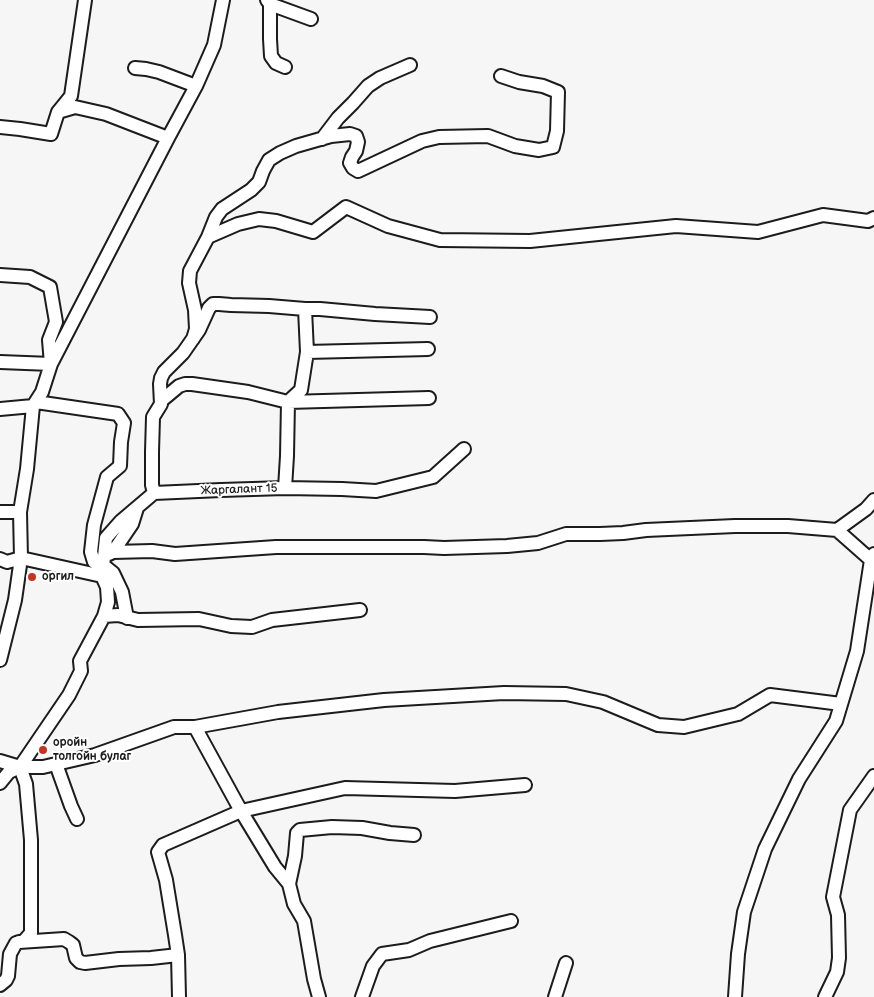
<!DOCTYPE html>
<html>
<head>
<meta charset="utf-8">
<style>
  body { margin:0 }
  canvas { display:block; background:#f6f6f6 }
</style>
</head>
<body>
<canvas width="874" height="997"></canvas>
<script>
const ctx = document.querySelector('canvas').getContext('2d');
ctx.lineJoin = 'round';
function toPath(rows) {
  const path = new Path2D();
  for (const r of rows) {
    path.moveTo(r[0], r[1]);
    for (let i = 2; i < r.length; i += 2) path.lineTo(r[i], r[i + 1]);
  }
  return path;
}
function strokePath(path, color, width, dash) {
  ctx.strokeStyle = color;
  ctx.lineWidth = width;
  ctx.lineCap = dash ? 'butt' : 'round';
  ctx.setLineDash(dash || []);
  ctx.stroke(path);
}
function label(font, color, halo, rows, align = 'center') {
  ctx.font = font + ' "Balsamiq Sans",sans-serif';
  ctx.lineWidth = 4;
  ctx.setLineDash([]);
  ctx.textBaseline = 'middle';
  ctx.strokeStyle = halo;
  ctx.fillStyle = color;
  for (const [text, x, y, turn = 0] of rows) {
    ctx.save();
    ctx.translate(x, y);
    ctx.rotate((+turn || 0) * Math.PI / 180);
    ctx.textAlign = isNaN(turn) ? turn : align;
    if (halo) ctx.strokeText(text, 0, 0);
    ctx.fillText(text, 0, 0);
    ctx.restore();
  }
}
const minor = toPath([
  [267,0,270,4,311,19],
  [270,4,270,39,271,56,276,63,285,67],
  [135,68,146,69,159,72,196,86],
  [58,112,71,96,85,0],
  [0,127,20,129,51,134,58,112,75,107,106,114,168,138],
  [322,139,338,118,353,103,368,86,380,78,410,65],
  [208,237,238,224,259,219,276,221,313,232,346,207,388,226,440,240,530,241,676,226,758,232,823,215,868,221,874,218],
  [0,275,30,277,50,287,56,322,49,340,51,364,0,362],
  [193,339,196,329,195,310,189,283,190,271,208,237,216,217,222,209,251,190,259,182,263,171,269,160,280,153,296,146,331,136,350,134,356,136,358,142,356,151,352,157,350,163,353,168,358,171,422,141,439,137,488,136,515,146,539,150,553,147,557,131,558,92,543,86,519,82,501,76],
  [307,352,428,349],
  [161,401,179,386,185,384,192,384,248,392,288,402,301,390,307,352,305,309,320,309,375,314,430,317],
  [36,402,118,414,124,423,121,442,120,466,107,477,94,525,91,552,94,562,103,565,113,573,122,592,127,618],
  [0,409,33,406],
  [285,488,287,456,288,402,429,398],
  [154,493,152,485,152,452,153,417,161,404,160,384,161,378,164,372,183,353,199,330,209,308,213,304,219,304,231,305,269,306,305,309],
  [0,512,20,512],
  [837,530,866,509,874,500],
  [113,552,152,551,175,554,276,547,424,547,444,548,507,546,538,543,566,534,600,534,623,533,646,530,735,526,788,526,837,530,871,560,874,560],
  [109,554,113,552,132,524,137,508],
  [0,559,7,562,21,558,102,576],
  [104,616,118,615,138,620,199,619,231,626,252,627,272,620,360,610],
  [0,660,15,600,21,558,20,512,27,469,33,406,42,392,51,364,168,138,196,86,214,45,223,0],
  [195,727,241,811,275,867,289,884,294,904,304,921,314,979,319,997],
  [0,761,20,767,9,772,0,783],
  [56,764,71,806,77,819],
  [20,767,43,767,95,755,174,727,195,727,278,712,384,700,504,693,566,694,603,702,658,725,684,727,738,714,770,695,841,704],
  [20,767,69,695,81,671,80,661,104,616,108,602,107,587,102,576,106,538,121,521,154,493,221,490,285,488,342,489,376,491,433,477,464,449],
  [289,884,295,856,297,833,300,830,332,827,362,828,390,833,414,835],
  [19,942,64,939,69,942,73,945,76,958,80,962,85,963,119,959,151,958,178,955],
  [0,985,6,980,8,976,10,954,16,943,24,941,31,933,31,840,26,784,20,767],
  [179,997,178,955,175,935,166,880,158,852,163,845,241,811,345,788,455,791,525,785],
  [362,997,373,966,382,954,409,950,430,941,511,921],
  [555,997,566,963],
  [735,997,738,954,744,912,765,849,799,779,836,721,857,651,871,560,874,554],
  [825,997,837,972,839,958,838,915,833,897,850,810,874,776]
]);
strokePath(minor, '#1c1c1c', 16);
strokePath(minor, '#fff', 12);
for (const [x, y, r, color] of [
  [32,577,5,"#c8321e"],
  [43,750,5,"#c8321e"]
]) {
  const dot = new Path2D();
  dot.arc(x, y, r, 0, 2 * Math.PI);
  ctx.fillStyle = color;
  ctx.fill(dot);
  strokePath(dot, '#fff', 2);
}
label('12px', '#1c1c1c', '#fff', [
  ["Жаргалант 15",239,490,-2]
]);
label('bold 12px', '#1c1c1c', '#fff', [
  ["оргил",42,577],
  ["оройн",53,743],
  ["толгойн булаг",53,757]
], 'left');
</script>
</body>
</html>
